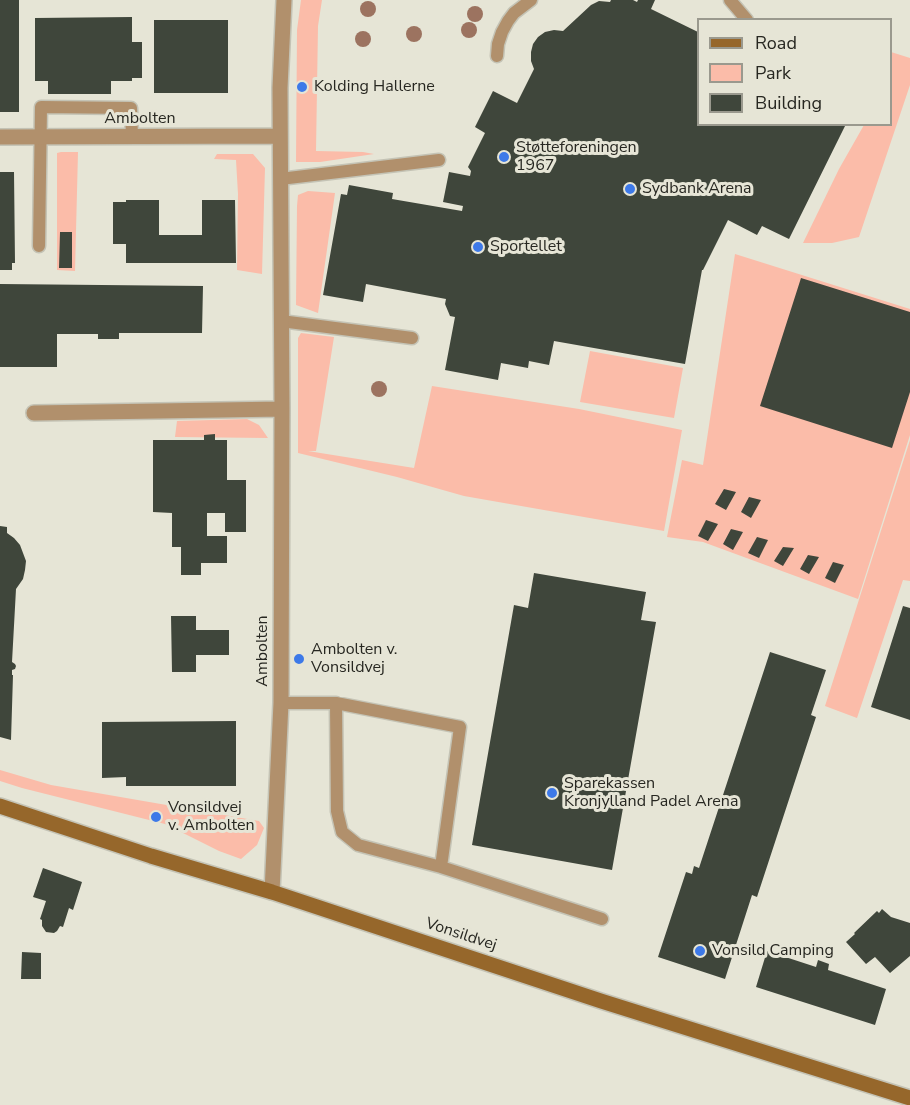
<!DOCTYPE html>
<html>
<head>
<meta charset="utf-8">
<style>
  body { margin:0 }
  #map { position:relative; width:910px; height:1105px; overflow:hidden; background:#e6e5d6; font-family:"Nunito Sans",sans-serif }
  canvas { display:block }
  .legend { position:absolute; left:697px; top:18px; width:195px; height:108px; box-sizing:border-box; background:#e6e5d6; border:2px solid #9a998e; margin:0; padding:8px 10px; list-style:none; font-size:18px; color:#272721 }
  .legend li { display:flex; align-items:center; gap:12px; height:30px }
  .legend b { width:30px; border:2px solid #9a998e }
</style>
</head>
<body>
<div id="map">
<canvas width="910" height="1105"></canvas>
<ul class="legend">
<li><b style="height:8px;background:#96672b"></b>Road</li>
<li><b style="height:16px;background:#fbbca9"></b>Park</li>
<li><b style="height:16px;background:#3f463b"></b>Building</li>
</ul>
</div>
<script>
const ctx = document.querySelector('canvas').getContext('2d');
ctx.lineJoin = 'round';
function fill(path, color) {
  ctx.fillStyle = color;
  ctx.fill(path, 'evenodd');
}
function toPath(rows) {
  const path = new Path2D();
  for (const r of rows) {
    path.moveTo(r[0], r[1]);
    for (let i = 2; i < r.length; i += 2) path.lineTo(r[i], r[i + 1]);
  }
  return path;
}
function strokePath(path, color, width, dash) {
  ctx.strokeStyle = color;
  ctx.lineWidth = width;
  ctx.lineCap = dash ? 'butt' : 'round';
  ctx.setLineDash(dash || []);
  ctx.stroke(path);
}
function label(font, color, halo, rows, align = 'center') {
  ctx.font = font + ' "Nunito Sans",sans-serif';
  ctx.lineWidth = 6;
  ctx.setLineDash([]);
  ctx.textBaseline = 'middle';
  ctx.strokeStyle = halo;
  ctx.fillStyle = color;
  for (const [text, x, y, turn = 0] of rows) {
    ctx.save();
    ctx.translate(x, y);
    ctx.rotate((+turn || 0) * Math.PI / 180);
    ctx.textAlign = isNaN(turn) ? turn : align;
    if (halo) ctx.strokeText(text, 0, 0);
    ctx.fillText(text, 0, 0);
    ctx.restore();
  }
}
fill(toPath([
  [301,0,322,0,318,26,316,151,363,152,374,154,320,162,296,162,297,30],
  [891,52,910,58,910,85,859,237,832,243,803,243,839,169,864,125,890,124],
  [61,152,78,152,75,271,57,270,57,153],
  [217,154,253,154,265,168,262,274,237,270,238,194,236,160,214,159],
  [308,191,335,193,318,313,296,305,297,206,298,195],
  [735,254,910,309,910,435,858,599,703,542,667,537,682,460,703,465],
  [301,333,334,337,316,451,308,451,414,468,432,386,579,409,682,430,664,531,464,496,397,477,298,453,298,338],
  [590,351,683,368,674,418,580,402],
  [247,419,259,425,268,438,175,437,177,421],
  [910,440,910,581,903,580,857,718,825,706],
  [0,770,51,785,259,821,264,828,257,845,241,859,219,851,165,824,22,788,0,781]
]), '#fbbca9');
fill(toPath([
  [0,0,19,0,19,112,0,112],
  [611,0,633,0,637,2,638,0,655,0,651,9,698,32,698,124,846,124,789,239,762,226,757,235,728,220,703,270,702,270,685,364,554,341,549,365,529,361,528,368,501,363,498,380,445,370,455,317,450,316,445,304,446,299,366,284,363,302,323,295,341,194,347,195,349,185,393,193,392,199,462,211,463,206,443,202,449,172,470,176,471,171,468,167,485,133,475,127,493,91,517,103,534,69,531,61,531,52,533,44,538,37,545,32,554,30,563,31,591,5,599,1,610,2],
  [132,17,132,42,142,42,142,78,132,78,132,81,111,81,111,94,48,94,48,81,35,81,35,18],
  [154,20,228,20,228,93,154,93],
  [0,172,14,172,15,263,12,263,12,270,0,270],
  [126,200,159,200,159,235,202,235,202,200,235,200,236,263,126,263,126,244,113,244,113,202,126,202],
  [60,232,72,232,72,268,59,268],
  [801,278,910,312,910,392,892,448,760,406],
  [0,284,203,286,202,333,119,333,119,339,98,339,98,334,57,334,57,367,0,367],
  [215,434,215,440,227,440,227,480,246,480,246,532,225,532,225,513,207,513,207,536,227,536,227,563,201,563,201,575,181,575,181,547,172,547,172,513,153,512,153,440,204,440,204,435],
  [724,489,736,492,726,510,715,504],
  [749,497,761,500,751,518,741,512],
  [706,520,718,524,708,541,698,536],
  [0,526,7,527,7,533,14,538,20,545,26,561,25,570,23,579,16,589,12,662,15,664,16,666,15,669,12,670,12,675,13,675,11,740,0,737],
  [731,529,743,532,733,550,723,544],
  [757,537,768,540,759,558,748,553],
  [783,547,794,548,783,566,774,561],
  [808,555,819,557,809,574,800,569],
  [833,562,844,565,835,583,825,578],
  [534,573,646,592,641,620,656,622,612,870,472,845,514,605,528,608],
  [903,606,910,608,910,720,871,707],
  [171,616,196,616,196,630,229,630,229,655,196,655,196,672,172,672],
  [770,652,826,670,811,715,816,717,757,897,752,895,725,979,658,957,686,872,692,874,694,866,699,868],
  [236,721,236,786,126,786,126,777,102,778,102,722],
  [43,868,82,882,73,910,69,908,63,927,60,926,57,931,54,933,46,932,42,926,42,920,40,919,46,901,33,897],
  [882,909,891,917,910,923,910,956,890,973,875,957,866,964,846,942,855,934,854,933,877,911,879,913],
  [767,951,816,967,818,960,829,964,828,970,886,989,875,1025,756,987],
  [22,952,41,953,41,979,21,979]
]), '#3f463b');
const service = toPath([
  [730,0,747,20],
  [497,56,498,44,502,32,508,21,514,13,531,0],
  [280,179,439,160],
  [39,246,41,107,131,108,132,137],
  [281,321,412,338],
  [281,703,336,703,460,727,441,867],
  [336,703,337,811,342,832,358,845,441,867,602,919]
]);
const minor = toPath([
  [0,137,280,136],
  [34,413,282,409],
  [272,892,281,703,282,409,280,88,284,0]
]);
const secondary = toPath([
  [0,806,151,856,272,892,601,1001,910,1098]
]);
strokePath(service, '#c4c3b5', 15);
strokePath(minor, '#c4c3b5', 18);
strokePath(secondary, '#c4c3b5', 18);
strokePath(service, '#b1906c', 12);
strokePath(minor, '#b1906c', 15);
strokePath(secondary, '#96672b', 15);
ctx.fillStyle = '#9c7360';
for (const [x, y] of [
  [368,9],
  [475,14],
  [469,30],
  [414,34],
  [363,39],
  [379,389]
]) {
  ctx.beginPath();
  ctx.arc(x, y, 8, 0, 2 * Math.PI);
  ctx.fill();
}
for (const [x, y, r, color] of [
  [302,87,6,"#3d79e8"],
  [504,157,6,"#3d79e8"],
  [630,189,6,"#3d79e8"],
  [478,247,6,"#3d79e8"],
  [299,659,6,"#3d79e8"],
  [552,793,6,"#3d79e8"],
  [156,817,6,"#3d79e8"],
  [700,951,6,"#3d79e8"]
]) {
  const dot = new Path2D();
  dot.arc(x, y, r, 0, 2 * Math.PI);
  ctx.fillStyle = color;
  ctx.fill(dot);
  strokePath(dot, '#e6e5d6', 2);
}
label('16px', '#272721', '#e6e5d6', [
  ["Kolding Hallerne",314,87],
  ["Støtteforeningen",516,148],
  ["1967",516,166],
  ["Sydbank Arena",642,189],
  ["Sportellet",490,247],
  ["Ambolten v.",311,650],
  ["Vonsildvej",311,668],
  ["Sparekassen",564,784],
  ["Kronjylland Padel Arena",564,802],
  ["Vonsildvej",168,808],
  ["v. Ambolten",168,826],
  ["Vonsild Camping",712,951]
], 'left');
label('16px', '#272721', '#e6e5d6', [
  ["Ambolten",140,119],
  ["Ambolten",263,651,-90],
  ["Vonsildvej",461,935,18]
]);
</script>
</body>
</html>
